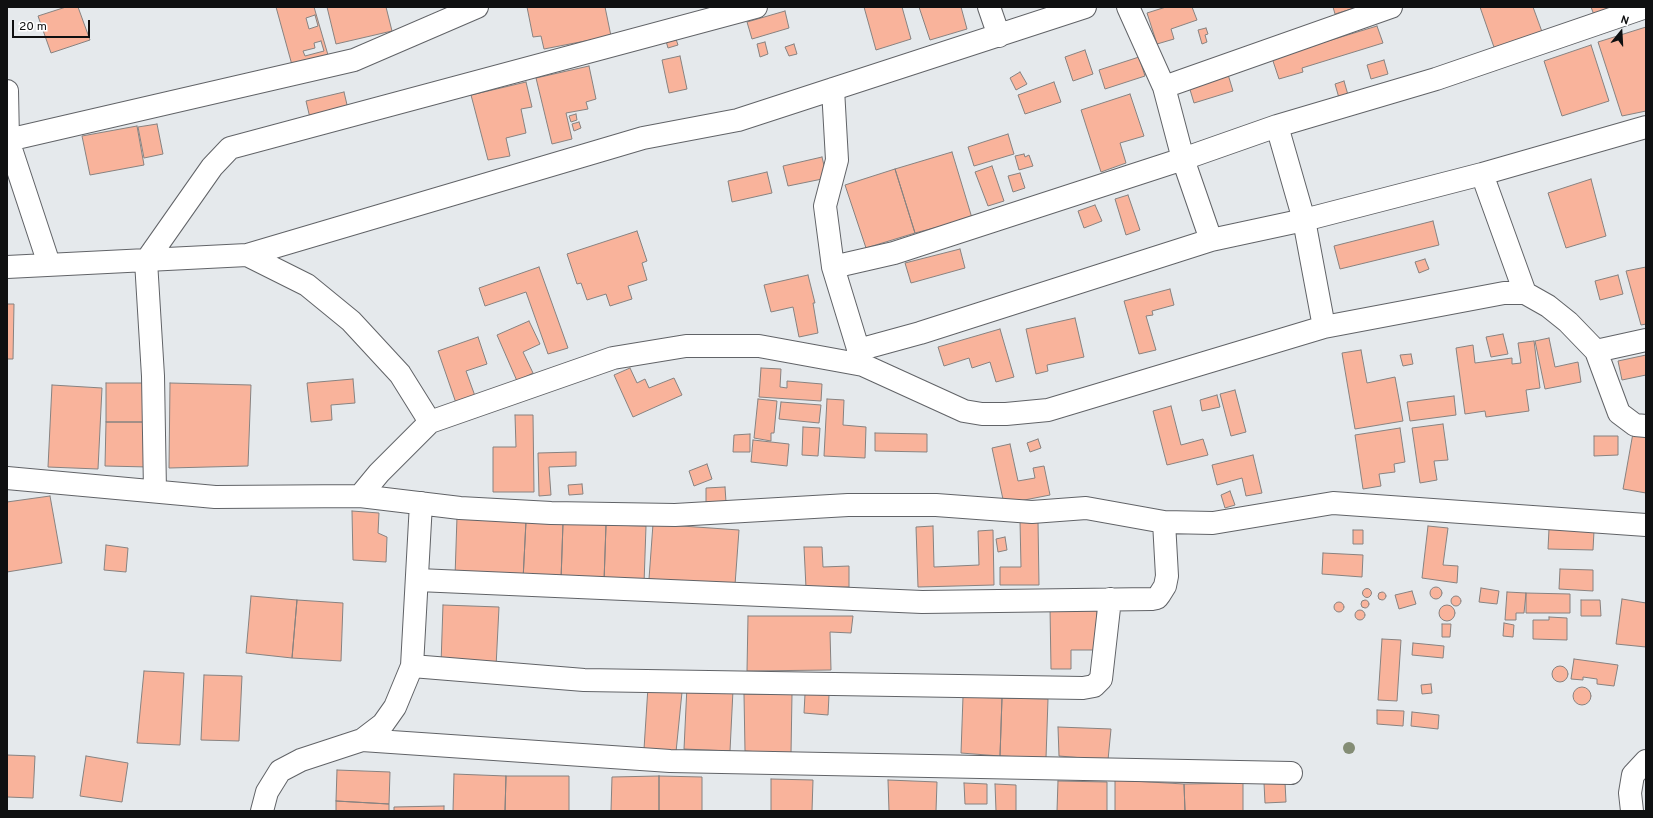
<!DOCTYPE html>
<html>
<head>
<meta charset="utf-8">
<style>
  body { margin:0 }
  #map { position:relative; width:1653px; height:818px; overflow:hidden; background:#e5e9ec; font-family:Overpass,sans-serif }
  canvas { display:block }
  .frame { position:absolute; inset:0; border:8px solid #0f1011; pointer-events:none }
  .north { position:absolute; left:1601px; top:12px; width:40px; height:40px; -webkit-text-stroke:3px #fff; paint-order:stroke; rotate:18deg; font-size:11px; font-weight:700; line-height:16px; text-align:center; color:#0f1011 }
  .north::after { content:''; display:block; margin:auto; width:14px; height:18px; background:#0f1011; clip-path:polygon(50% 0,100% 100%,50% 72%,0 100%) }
  .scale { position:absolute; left:12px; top:20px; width:78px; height:18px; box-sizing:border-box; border:2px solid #0f1011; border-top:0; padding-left:5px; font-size:12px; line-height:14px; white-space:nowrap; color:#0f1011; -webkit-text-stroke:3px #fff; paint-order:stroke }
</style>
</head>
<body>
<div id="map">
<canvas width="1653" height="818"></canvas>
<div class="frame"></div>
<div class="north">N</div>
<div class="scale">20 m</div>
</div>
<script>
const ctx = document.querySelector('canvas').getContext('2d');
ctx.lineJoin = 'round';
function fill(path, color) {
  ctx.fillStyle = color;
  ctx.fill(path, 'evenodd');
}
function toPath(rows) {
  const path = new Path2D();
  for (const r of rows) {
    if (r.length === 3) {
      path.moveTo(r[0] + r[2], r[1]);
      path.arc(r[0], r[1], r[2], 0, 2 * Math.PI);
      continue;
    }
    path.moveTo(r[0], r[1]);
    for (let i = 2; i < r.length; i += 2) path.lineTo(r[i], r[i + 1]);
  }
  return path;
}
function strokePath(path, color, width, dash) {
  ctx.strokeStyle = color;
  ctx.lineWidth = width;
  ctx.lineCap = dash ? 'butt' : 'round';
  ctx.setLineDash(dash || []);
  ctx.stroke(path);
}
const building = toPath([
  [66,7,78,7,90,40,51,53,38,16,66,7],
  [276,7,314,7,328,55,292,65,276,7],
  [315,15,318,26,309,29,306,18,315,15],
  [321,41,324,51,305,56,303,51,315,48,314,43,321,41],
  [327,7,386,7,392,31,336,44,327,7],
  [527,7,605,7,611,36,544,49,541,36,533,37,527,7],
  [864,7,902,7,911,39,876,50,864,7],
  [919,7,961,7,967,29,930,40,919,7],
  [1166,7,1192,7,1197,20,1171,29,1174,39,1157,44,1147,13,1166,7],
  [1333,7,1358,7,1335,14,1333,7],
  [1480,7,1533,7,1545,40,1496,53,1480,7],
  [1591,7,1620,7,1594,15,1591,7],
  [785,11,789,28,752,39,747,22,785,11],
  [1377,26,1383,43,1302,68,1303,72,1279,79,1272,58,1377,26],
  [1646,27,1646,111,1622,116,1598,42,1646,27],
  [1206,28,1208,34,1205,35,1207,42,1202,44,1198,30,1206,28],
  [676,39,678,45,668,48,666,41,676,39],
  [765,42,768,54,760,57,757,44,765,42],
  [794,44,797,54,789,56,785,47,794,44],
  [1591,45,1609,101,1562,116,1544,61,1591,45],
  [1085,50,1093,74,1073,81,1065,57,1085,50],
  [680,56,687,89,669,93,662,60,680,56],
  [1139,57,1145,76,1105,89,1099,70,1139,57],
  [1384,60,1388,74,1371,79,1367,65,1384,60],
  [589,66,596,99,586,102,588,109,566,113,572,139,552,144,536,78,589,66],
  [1227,71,1233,91,1194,103,1188,83,1227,71],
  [1020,72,1027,84,1016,90,1010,78,1020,72],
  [1344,81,1348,95,1339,98,1335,84,1344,81],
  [526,82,532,107,521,109,526,133,506,138,510,156,488,160,471,95,526,82],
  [1054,82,1061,102,1025,114,1018,95,1054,82],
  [344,92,348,109,310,118,306,101,344,92],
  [1130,94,1144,136,1120,143,1126,163,1101,172,1081,110,1130,94],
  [576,114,577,120,571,122,569,116,576,114],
  [579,122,581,128,574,131,572,124,579,122],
  [157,124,163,154,144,158,138,127,157,124],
  [137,126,144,165,90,175,82,136,137,126],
  [1008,134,1014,154,974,166,968,147,1008,134],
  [952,152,972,218,915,233,895,169,952,152],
  [1024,154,1025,157,1029,155,1033,166,1019,170,1015,156,1024,154],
  [822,157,827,178,788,186,783,166,822,157],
  [992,166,1004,201,988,206,975,172,992,166],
  [895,169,915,233,866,248,845,185,895,169],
  [767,172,772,193,732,202,728,181,767,172],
  [1020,173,1025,188,1013,192,1008,176,1020,173],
  [1591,179,1606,236,1566,248,1548,193,1591,179],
  [1128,195,1140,230,1126,235,1115,199,1128,195],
  [1095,205,1102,221,1084,228,1078,211,1095,205],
  [1433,221,1439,245,1340,269,1334,246,1433,221],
  [637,231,647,261,642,263,647,280,628,286,632,299,610,306,606,294,587,300,581,283,577,284,567,254,637,231],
  [960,249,965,268,911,283,905,263,960,249],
  [1425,259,1429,269,1419,273,1415,262,1425,259],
  [539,267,568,348,548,354,526,292,485,306,479,288,539,267],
  [1646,267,1646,324,1641,325,1626,271,1646,267],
  [808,275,815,303,813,303,818,333,799,337,793,307,771,312,764,285,808,275],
  [1618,275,1623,294,1600,300,1595,281,1618,275],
  [1170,289,1174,305,1152,311,1153,315,1146,316,1156,350,1139,354,1124,301,1170,289],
  [7,304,14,304,13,359,7,359,7,304],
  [1075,318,1084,357,1047,365,1048,371,1036,374,1026,329,1075,318],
  [529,321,540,344,523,352,533,373,517,381,497,335,529,321],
  [1000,329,1014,377,996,382,990,362,972,368,969,358,944,366,938,347,1000,329],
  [1503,334,1508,354,1491,357,1486,337,1503,334],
  [478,337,487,364,466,371,475,396,456,403,438,351,478,337],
  [1549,338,1555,367,1578,362,1581,382,1545,389,1535,341,1549,338],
  [1534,341,1540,388,1526,390,1529,411,1486,417,1485,411,1465,414,1456,348,1473,345,1475,363,1512,358,1512,364,1521,363,1518,343,1534,341],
  [1361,350,1367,383,1395,377,1403,421,1355,429,1342,353,1361,350],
  [1411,354,1413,364,1403,366,1400,355,1411,354],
  [1646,355,1646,375,1622,380,1618,361,1646,355],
  [630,368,637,383,645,379,649,388,674,378,682,395,633,417,614,375,630,368],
  [761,368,781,369,780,387,787,388,787,381,822,384,821,401,759,397,761,368],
  [353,379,355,403,331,405,332,420,311,422,307,383,353,379],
  [106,383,148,383,148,422,106,422,106,383],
  [170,383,251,385,248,466,169,468,170,383],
  [52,385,102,388,98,469,48,467,52,385],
  [1235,390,1246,432,1231,436,1220,394,1235,390],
  [1217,395,1220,407,1202,411,1200,400,1217,395],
  [1454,396,1456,415,1410,421,1407,402,1454,396],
  [758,399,777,401,774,433,771,433,771,441,754,438,758,399],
  [827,399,844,400,843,425,866,427,865,458,824,456,827,399],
  [781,402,821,405,819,423,779,419,781,402],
  [1171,406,1181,445,1203,439,1208,455,1167,465,1153,411,1171,406],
  [515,415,533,415,534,492,493,492,493,447,516,447,515,415],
  [106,422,148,422,149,467,105,466,106,422],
  [1443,424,1448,460,1434,461,1437,480,1420,483,1412,428,1443,424],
  [803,427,820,428,818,456,802,455,803,427],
  [1400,428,1405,462,1394,464,1395,472,1379,474,1381,486,1363,489,1355,435,1400,428],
  [875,433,927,434,927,452,875,451,875,433],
  [1633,433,1646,436,1646,493,1623,489,1633,433],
  [750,434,750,452,733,452,734,435,750,434],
  [1594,436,1618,436,1618,455,1594,456,1594,436],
  [1038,439,1041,448,1030,452,1027,443,1038,439],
  [753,440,789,444,787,466,751,462,753,440],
  [1010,444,1018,481,1035,478,1033,468,1044,466,1050,495,1004,504,992,448,1010,444],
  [576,452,576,466,549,467,551,495,539,496,538,453,576,452],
  [1253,455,1262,493,1246,496,1242,478,1217,485,1212,465,1253,455],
  [707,464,712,479,694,486,689,471,707,464],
  [582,484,583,494,569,495,568,485,582,484],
  [725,487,726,502,706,502,706,488,725,487],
  [1230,491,1235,505,1225,508,1221,495,1230,491],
  [50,496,62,563,7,572,7,502,50,496],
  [352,511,379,513,378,533,387,537,386,562,353,560,352,511],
  [457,517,526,521,523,580,455,577,457,517],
  [526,521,563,523,561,580,523,580,526,521],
  [1020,521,1038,521,1039,585,1000,585,1000,567,1021,567,1020,521],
  [563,523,606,525,604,582,561,580,563,523],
  [653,524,739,530,735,585,649,579,653,524],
  [606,525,646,526,644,584,604,582,606,525],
  [933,526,934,567,979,565,978,531,993,530,994,585,918,587,916,527,933,526],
  [1428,526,1448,528,1443,565,1458,566,1457,583,1422,578,1428,526],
  [1549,529,1594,531,1593,550,1548,549,1549,529],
  [1353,530,1363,530,1363,544,1353,544,1353,530],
  [1005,537,1007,550,998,552,996,539,1005,537],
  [106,545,128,548,126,572,104,570,106,545],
  [804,547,822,547,823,567,849,566,849,587,806,588,804,547],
  [1323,553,1363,555,1362,577,1322,574,1323,553],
  [1560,569,1593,570,1593,591,1559,589,1560,569],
  [1436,593,6],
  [1481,588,1499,591,1497,604,1479,602,1481,588],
  [1367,593,4.5],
  [1412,591,1416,604,1399,609,1395,595,1412,591],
  [1382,596,4],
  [1507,592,1526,593,1524,613,1516,613,1516,620,1505,620,1507,592],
  [1526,593,1570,594,1570,613,1526,613,1526,593],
  [251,596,297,600,292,658,246,653,251,596],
  [1456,601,5],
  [1622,599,1646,603,1646,647,1616,644,1622,599],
  [1365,604,4],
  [297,600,343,603,341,661,292,658,297,600],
  [1581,600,1600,600,1601,616,1581,616,1581,600],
  [1339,607,5],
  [443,605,499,607,496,667,441,664,443,605],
  [1447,613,8],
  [1097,607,1097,650,1071,650,1071,669,1051,669,1050,608,1097,607],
  [1360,615,5],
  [748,616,853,616,851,633,830,632,831,670,747,671,748,616],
  [1549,617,1567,618,1567,640,1533,639,1533,620,1549,620,1549,617],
  [1504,623,1514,625,1513,637,1503,636,1504,623],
  [1442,624,1451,624,1450,637,1442,637,1442,624],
  [1382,639,1401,640,1397,701,1378,700,1382,639],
  [1413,643,1444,646,1443,658,1412,655,1413,643],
  [1574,659,1618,665,1614,686,1597,684,1597,679,1583,677,1583,680,1571,679,1574,659],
  [1560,674,8],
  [144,671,184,673,180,745,137,743,144,671],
  [204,675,242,676,239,741,201,740,204,675],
  [1431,684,1432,693,1422,694,1421,685,1431,684],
  [687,686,733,690,730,751,684,749,687,686],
  [648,687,682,692,676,752,644,749,648,687],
  [1582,696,9],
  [744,694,792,694,791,754,745,751,744,694],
  [805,694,829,695,828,715,804,713,805,694],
  [963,697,1002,698,1000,756,961,753,963,697],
  [1002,698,1048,699,1046,758,1000,756,1002,698],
  [1377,710,1404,711,1403,726,1377,724,1377,710],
  [1412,712,1439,715,1438,729,1411,726,1412,712],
  [1058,727,1111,729,1108,760,1059,756,1058,727],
  [7,755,35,756,33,798,7,797,7,755],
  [86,756,128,763,122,802,80,796,86,756],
  [337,770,390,772,389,804,336,801,337,770],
  [454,774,506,776,505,811,453,811,454,774],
  [506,776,569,776,569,811,505,811,506,776],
  [659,776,702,777,702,811,659,811,659,776],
  [659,776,659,811,611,811,612,777,659,776],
  [771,779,813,780,812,811,771,811,771,779],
  [888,780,937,782,936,811,889,811,888,780],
  [1115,780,1184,784,1185,811,1115,811,1115,780],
  [1058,781,1107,782,1107,811,1057,811,1058,781],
  [1285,782,1286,802,1265,803,1264,783,1285,782],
  [964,783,987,784,987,804,965,804,964,783],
  [1243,783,1243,811,1185,811,1184,784,1243,783],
  [995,784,1016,785,1016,811,996,811,995,784],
  [336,801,389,804,389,811,336,811,336,801],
  [444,806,444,811,394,811,394,807,444,806]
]);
fill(building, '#f9b39b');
strokePath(building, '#878280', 1);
const street = toPath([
  [989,7,999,36],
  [1128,7,1164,87,1183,159,1211,240],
  [1164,87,1391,7],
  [833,89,837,160,825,206,833,267],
  [7,91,8,140,49,264],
  [1277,126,1304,220,1324,327],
  [8,140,354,60,477,7],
  [1482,174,1525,293],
  [247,255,643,138,738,120,1085,7],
  [7,267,247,255,307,285,351,321,400,374,430,422,613,358,686,346,759,346,863,365,964,411,982,414,1006,414,1048,410,1324,327,1504,293,1525,293,1548,306,1568,322,1596,351,1619,413,1635,425,1646,426],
  [858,350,920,333,1211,240,1304,220,1482,174,1646,127],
  [1596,351,1646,340],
  [863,365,833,267,894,253,1183,159,1277,126,1436,79,1646,7],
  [7,478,215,497,360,496,460,508,551,513,675,515,848,505,936,505,1032,512,1086,508,1164,522,1213,523,1333,503,1646,525],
  [155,491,153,376,146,261,212,167,230,148,756,7],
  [360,496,379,473,430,422],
  [418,580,922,602,1152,599,1157,598,1160,594,1165,586,1167,576,1164,522],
  [412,666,584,680,1083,688,1094,686,1101,679,1110,599],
  [362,740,670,761,1291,773],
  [262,811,267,792,280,771,301,760,362,740,383,724,395,707,412,666,421,503],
  [1632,811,1630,793,1633,775,1646,761]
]);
strokePath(street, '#616367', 24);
strokePath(street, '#fff', 22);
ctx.fillStyle = '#848d75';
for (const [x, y] of [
  [1349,748]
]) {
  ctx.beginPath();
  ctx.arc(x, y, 6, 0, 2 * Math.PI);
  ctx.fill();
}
</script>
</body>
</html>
